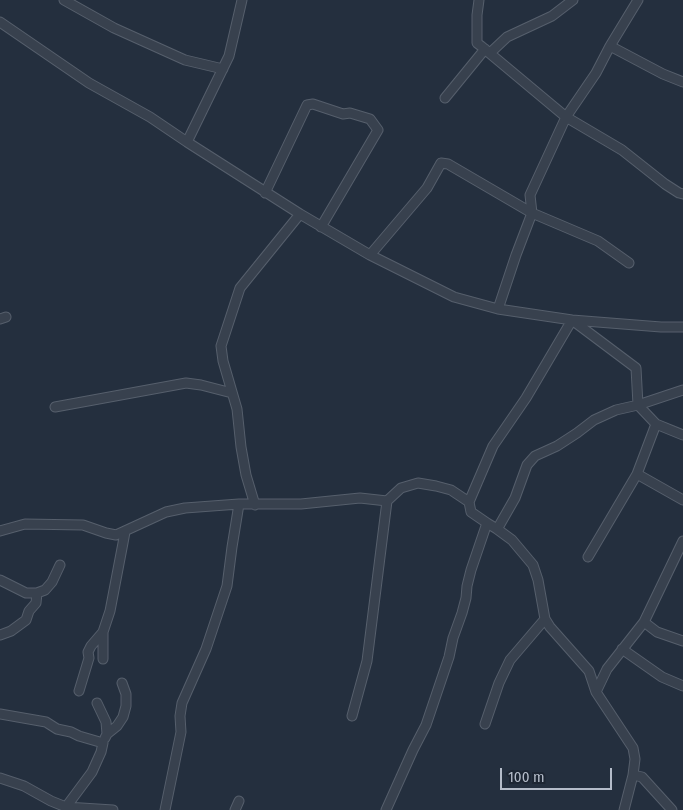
<!DOCTYPE html>
<html>
<head>
<meta charset="utf-8">
<style>
  body { margin:0 }
  #map { position:relative; width:683px; height:810px; overflow:hidden; background:#242f3e; font-family:"Fira Sans Condensed",sans-serif }
  canvas { display:block }
  .scale { position:absolute; left:500px; top:768px; width:112px; height:22px; box-sizing:border-box; border:2px solid #b4bcc9; border-top:0; padding-left:6px; font-size:15px; line-height:18px; white-space:nowrap; color:#b4bcc9; -webkit-text-stroke:4px #1d2633; paint-order:stroke }
</style>
</head>
<body>
<div id="map">
<canvas width="683" height="810"></canvas>
<div class="scale">100 m</div>
</div>
<script>
const ctx = document.querySelector('canvas').getContext('2d');
ctx.lineJoin = 'round';
function toPath(rows) {
  const path = new Path2D();
  for (const r of rows) {
    path.moveTo(r[0], r[1]);
    for (let i = 2; i < r.length; i += 2) path.lineTo(r[i], r[i + 1]);
  }
  return path;
}
function strokePath(path, color, width, dash) {
  ctx.strokeStyle = color;
  ctx.lineWidth = width;
  ctx.lineCap = dash ? 'butt' : 'round';
  ctx.setLineDash(dash || []);
  ctx.stroke(path);
}
const minor = toPath([
  [64,0,114,28,185,60,223,69],
  [479,0,477,15,477,43,481,46,566,117,622,150,665,184,679,193,683,194],
  [0,22,89,83,150,117,187,142,300,214,370,255,454,297,498,309,572,320,661,327,683,327],
  [610,46,644,64,663,74,683,82],
  [490,53,507,37,552,16,573,0],
  [445,98,485,49],
  [187,142,229,56,242,0],
  [265,193,307,105,313,104,343,114,350,113,370,119,378,130,321,227],
  [370,255,427,188,441,163,448,164,532,213,598,241,629,263],
  [498,309,516,255,532,213,530,195,566,117,596,73,610,46,638,0],
  [0,319,6,317],
  [55,407,186,383,201,385,232,393],
  [637,474,683,500],
  [469,502,493,446,526,398,572,320,636,368,638,405,656,424,683,435],
  [255,505,246,475,241,447,237,409,223,361,221,346,240,288,300,214],
  [497,529,512,540,533,565,538,580,545,619,550,627,589,671,596,692,633,748,635,759,633,775,642,777,672,810],
  [0,531,25,524,83,525,106,533,116,535,166,512,185,508,239,504,301,504,360,498,387,501,401,488,418,483,436,486,451,490,469,502,471,512,487,523],
  [588,557,637,474,656,424],
  [0,580,26,593,37,593,45,590,52,582,60,565],
  [644,622,657,632,683,641],
  [103,632,103,659],
  [0,635,11,631,26,620,29,611,36,603,37,593],
  [622,649,662,677,683,686],
  [79,691,89,658,88,652,91,646,103,632,110,611,123,543,125,532],
  [596,692,607,669,644,622,683,541],
  [97,703,106,722,107,734,105,738],
  [0,714,46,722,57,729,71,732,79,736,103,743,101,752,92,772,66,807],
  [352,716,367,661,387,501],
  [485,724,499,683,510,660,545,619],
  [107,734,117,726,123,717,126,706,126,694,122,683],
  [0,778,24,786,51,801,66,807,113,810],
  [165,810,181,732,180,716,182,703,206,649,227,586,232,547,239,504],
  [235,810,239,801],
  [386,810,413,750,426,725,449,657,453,638,462,613,466,598,467,586,471,570,487,523,497,529,499,526,515,498,527,465,535,456,557,446,577,433,594,420,616,410,638,405,683,390],
  [624,810,633,775]
]);
strokePath(minor, '#565f6c', 11);
strokePath(minor, '#38414e', 9);
</script>
</body>
</html>
